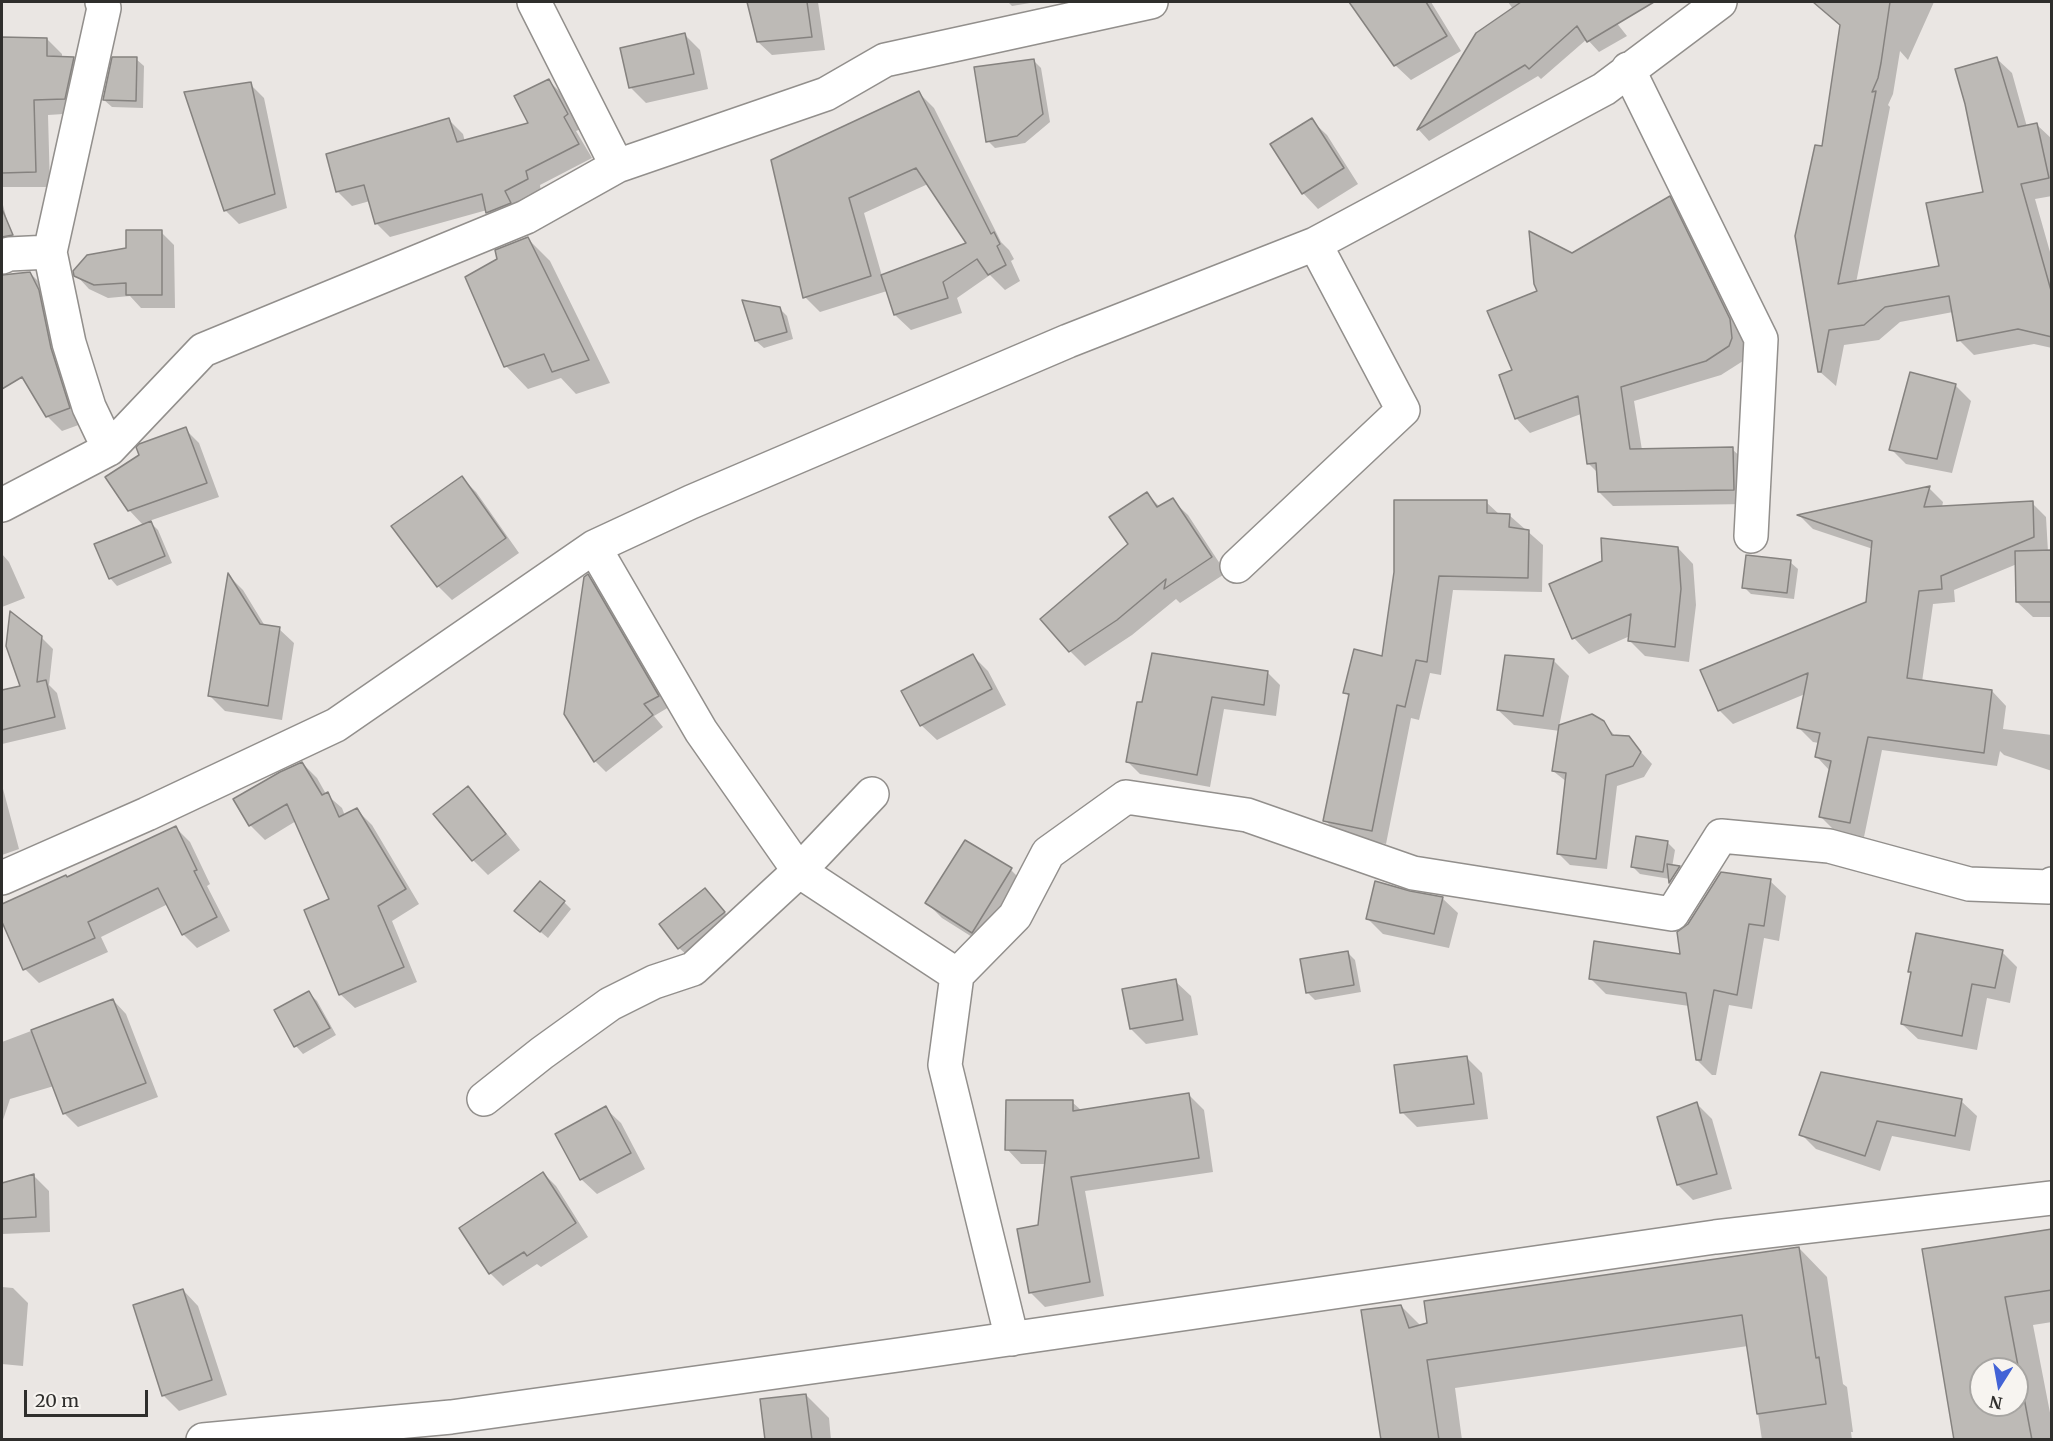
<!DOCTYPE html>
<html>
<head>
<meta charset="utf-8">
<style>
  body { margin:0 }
  #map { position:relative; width:2053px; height:1441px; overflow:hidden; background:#eae6e3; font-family:Merriweather,serif }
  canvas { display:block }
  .frame { position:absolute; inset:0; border:3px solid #2f2e2c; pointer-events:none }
  .north { position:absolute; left:1969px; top:1357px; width:60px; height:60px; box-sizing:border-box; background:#f7f4f0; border:2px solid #a7a5a2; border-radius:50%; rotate:191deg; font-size:16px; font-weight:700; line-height:24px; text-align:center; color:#2f2e2c }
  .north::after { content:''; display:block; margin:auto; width:21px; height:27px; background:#4363d6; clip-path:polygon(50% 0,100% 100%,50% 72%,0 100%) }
  .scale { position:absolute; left:24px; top:1390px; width:124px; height:27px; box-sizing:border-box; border:3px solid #2f2e2c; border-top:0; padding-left:8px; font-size:18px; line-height:21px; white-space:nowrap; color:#2f2e2c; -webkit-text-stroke:4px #f7f4f0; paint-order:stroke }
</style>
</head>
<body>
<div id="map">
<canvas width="2053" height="1441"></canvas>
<div class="frame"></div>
<div class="north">N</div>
<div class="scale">20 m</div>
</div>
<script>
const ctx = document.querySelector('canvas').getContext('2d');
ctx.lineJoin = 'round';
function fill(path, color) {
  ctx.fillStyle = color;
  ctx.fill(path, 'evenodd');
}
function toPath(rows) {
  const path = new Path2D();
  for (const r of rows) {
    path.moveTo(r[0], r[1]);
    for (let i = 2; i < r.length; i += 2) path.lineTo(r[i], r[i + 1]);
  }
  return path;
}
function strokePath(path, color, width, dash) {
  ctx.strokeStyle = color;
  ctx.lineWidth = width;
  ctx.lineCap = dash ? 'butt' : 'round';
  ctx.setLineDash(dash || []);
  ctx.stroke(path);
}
fill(toPath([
  [749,2,818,2,825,50,772,55,758,42],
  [1008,2,1036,2,1012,6],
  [1370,2,1431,2,1461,51,1411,80,1395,65,1358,12],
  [1508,2,1600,2,1627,36,1599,52,1587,39,1541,79,1538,76,1429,141,1419,130,1477,34,1513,9],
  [1813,2,1934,2,1908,60,1900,51,1893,94,1888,105,1890,107,1856,283,1940,267,1985,193,1996,58,2012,73,2027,127,2037,125,2052,139,2052,196,2035,199,2052,259,2052,348,2034,344,1974,355,1959,340,1953,312,1900,322,1879,340,1844,345,1836,386,1819,371,1823,148,1841,26],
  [685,35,700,50,708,89,646,103,630,87],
  [47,39,62,54,62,58,73,58,88,73,79,113,48,115,50,187,2,187,2,93],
  [136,59,144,66,143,108,112,107,104,100],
  [1033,60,1041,68,1050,122,1025,143,995,148,988,141],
  [549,81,563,95,581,129,576,131,592,158,540,185,541,193,501,226,487,210,390,237,376,223,370,201,352,206,338,192,449,120,463,134,465,142,530,124],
  [250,84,264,98,287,208,239,224,225,210],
  [919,93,934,108,1001,242,1009,250,1014,259,1011,261,1020,281,1005,290,990,275,957,298,962,313,911,330,895,315,887,291,820,312,805,297,773,161],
  [928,184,969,244,882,276,864,213],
  [1311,120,1327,135,1358,184,1318,209,1303,193,1272,145],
  [1669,198,1684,212,1744,334,1746,353,1743,361,1721,375,1634,401,1642,450,1732,449,1747,463,1748,504,1613,506,1599,492,1598,473,1588,463,1581,414,1530,433,1516,418,1514,371,1539,292,1572,254],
  [2,201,15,252,2,261],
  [161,232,174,245,175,308,141,308,130,296,108,298,89,289,76,275],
  [527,238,550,261,610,383,576,394,561,378,528,389,506,366,499,260],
  [30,273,45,288,84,423,62,431,47,416,12,358,2,316,2,277],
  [779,308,787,316,793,339,764,348,756,341],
  [1911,374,1956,386,1971,401,1952,473,1906,464,1891,449],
  [185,429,199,443,219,497,149,521,158,530,172,563,117,586,110,578,144,526,129,510],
  [462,478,476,492,519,553,452,600,438,586],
  [1929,488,1943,502,1942,507,2032,503,2046,517,2048,552,2052,552,2052,617,2033,617,2017,602,2017,564,1954,590,1955,602,1933,604,1922,682,1992,691,2006,706,2003,729,2052,735,2052,771,2004,755,2000,751,1997,766,1882,750,1864,837,1835,831,1821,817,1830,771,1817,757,1819,743,1813,742,1799,728,1805,694,1733,724,1719,710,1867,603,1873,549,1813,529,1800,516],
  [1147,494,1160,507,1172,500,1188,515,1226,573,1180,603,1176,599,1132,635,1085,666,1070,651,1130,544],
  [1486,502,1500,515,1509,515,1543,545,1542,592,1453,590,1441,675,1430,673,1419,720,1411,718,1386,844,1339,835,1325,820,1350,698,1345,692,1383,657],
  [1678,548,1693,564,1696,605,1689,662,1645,656,1630,641,1630,636,1589,654,1574,638],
  [2,554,9,562,25,598,2,607],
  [1790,562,1798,569,1794,599,1751,594,1744,587],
  [229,576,243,590,265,626,279,629,294,643,282,720,225,711,210,696],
  [588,576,599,587,669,707,654,716,663,727,606,772,595,761,565,713],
  [41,637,53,649,49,685,57,693,66,729,2,744,2,692,22,687],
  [973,656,988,671,1006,705,937,740,921,725],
  [1506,656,1554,661,1569,676,1559,727,1603,722,1616,737,1628,738,1652,764,1644,777,1617,786,1607,869,1570,865,1559,854,1567,782,1553,771,1560,731,1514,725,1498,710],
  [1267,672,1280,685,1276,716,1224,709,1210,787,1140,774,1128,762,1138,703],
  [302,763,317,778,326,794,342,808,345,816,357,810,372,825,419,904,392,921,417,982,355,1008,340,994,331,900,296,821,265,840,250,825,235,800],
  [2,785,19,849,2,855],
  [468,788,483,804,520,850,488,875,473,860],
  [176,828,190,842,210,884,207,886,230,931,197,948,183,934,168,904,101,937,108,952,39,983,25,969,2,918,2,906,66,877,68,879],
  [1668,843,1675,850,1670,879,1640,874,1633,867],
  [1011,870,1026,885,988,947,942,918,927,903],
  [1770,881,1786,896,1779,941,1764,938,1752,1009,1729,1005,1716,1075,1712,1075,1697,1060,1689,1006,1606,994,1591,979,1682,956],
  [1410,893,1442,898,1458,913,1449,948,1383,934,1368,919],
  [712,897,731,920,687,955,679,948],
  [564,902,571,909,548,938,524,918],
  [2002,952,2017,967,2010,1003,1987,998,1977,1050,1918,1039,1902,1024,1912,973,1910,971],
  [1348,953,1355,960,1361,992,1315,1000,1308,993],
  [1175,981,1191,996,1198,1035,1146,1044,1131,1029],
  [309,993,317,1001,336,1035,303,1054,296,1046,276,1011],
  [113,1000,126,1014,158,1097,78,1127,64,1113,54,1086,10,1099,2,1123,2,1042],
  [1467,1058,1482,1073,1488,1119,1417,1127,1402,1112],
  [1189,1095,1204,1110,1213,1172,1085,1191,1104,1296,1045,1307,1030,1292,1046,1164,1021,1164,1007,1149,1072,1102,1082,1111],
  [1961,1101,1977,1116,1970,1151,1892,1136,1880,1171,1816,1149,1801,1134],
  [1697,1104,1712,1119,1732,1189,1693,1200,1678,1185],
  [605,1108,621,1123,645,1169,597,1194,581,1179],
  [543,1173,556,1186,588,1237,541,1267,537,1264,503,1286,490,1273],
  [34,1176,49,1191,50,1232,2,1234,2,1184],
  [2052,1230,2052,1322,2033,1325,2052,1423,2052,1440,1956,1440,1923,1250],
  [1981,1369,2017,1369,2017,1405,1981,1405],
  [1799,1248,1827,1277,1843,1384,1847,1387,1853,1432,1851,1432,1852,1440,1762,1440,1748,1346,1455,1388,1462,1440,1382,1440,1401,1306,1421,1326],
  [2,1287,13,1288,28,1303,23,1366,2,1364],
  [183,1290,198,1306,227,1395,179,1411,163,1395],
  [806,1395,829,1418,831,1440,766,1440]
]), '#0003');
const building = toPath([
  [747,2,807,2,812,37,757,42,747,2],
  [1349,2,1426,2,1447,36,1394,66,1349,2],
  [1521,2,1654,2,1587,42,1577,26,1529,69,1525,65,1417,130,1476,33,1521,2],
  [1813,2,1890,2,1881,63,1878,78,1872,92,1876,91,1838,284,1939,266,1926,203,1983,192,1965,104,1955,69,1997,57,2018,127,2037,123,2049,178,2021,184,2052,294,2052,337,2018,329,1957,341,1949,296,1885,307,1864,325,1829,330,1821,372,1818,372,1795,236,1815,145,1822,146,1840,25,1813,2],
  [685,33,694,74,629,88,620,48,685,33],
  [2,37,47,38,47,56,74,57,65,99,34,100,36,172,2,173,2,37],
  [112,57,137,57,136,101,103,100,112,57],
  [1034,59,1043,114,1017,136,986,142,974,67,1034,59],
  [549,79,568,114,564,117,579,144,526,171,528,179,505,191,511,203,486,213,482,194,375,224,364,185,336,192,326,154,449,118,457,142,528,123,514,96,549,79],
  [251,82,275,194,224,211,184,92,251,82],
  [919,91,991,234,994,232,1000,244,997,246,1006,265,988,275,977,259,943,282,948,298,894,315,881,275,966,243,916,168,849,198,871,276,803,298,771,160,919,91],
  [1312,118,1344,168,1302,194,1270,144,1312,118],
  [1670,196,1730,319,1732,338,1729,346,1706,361,1621,387,1630,449,1733,447,1734,490,1598,492,1596,463,1587,464,1578,396,1515,419,1499,375,1512,370,1487,311,1537,291,1534,284,1529,231,1572,253,1670,196],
  [2,209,13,235,2,237,2,209],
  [126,230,162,230,162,295,126,295,126,283,94,285,74,276,73,271,87,255,126,248,126,230],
  [528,237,589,360,552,372,544,354,504,367,465,277,497,259,495,250,528,237],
  [30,272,39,290,51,348,70,408,46,417,22,377,2,389,2,275,30,272],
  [742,300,780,307,787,332,755,341,742,300],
  [1910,372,1956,384,1937,459,1889,450,1910,372],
  [186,427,207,483,128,511,105,477,139,455,136,447,139,444,186,427],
  [462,476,506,538,437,587,391,526,462,476],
  [1930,486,1924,507,2033,501,2034,537,1941,576,1942,589,1919,591,1907,678,1992,690,1984,753,1868,737,1850,823,1819,817,1831,761,1815,757,1820,733,1797,728,1808,673,1718,711,1700,670,1866,602,1872,541,1797,515,1930,486],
  [1147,492,1157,507,1173,498,1212,557,1164,589,1166,579,1117,620,1069,652,1040,619,1128,544,1109,517,1147,492],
  [1394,500,1487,500,1487,513,1510,514,1509,527,1529,530,1528,578,1439,576,1427,662,1416,660,1405,707,1397,705,1372,831,1323,821,1349,694,1343,693,1354,649,1382,656,1394,572,1394,500],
  [151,521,165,556,109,579,94,544,151,521],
  [1601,538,1678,547,1681,589,1675,647,1628,641,1631,614,1572,639,1549,584,1602,561,1601,538],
  [2052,550,2052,602,2016,602,2015,551,2052,550],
  [1746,555,1791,560,1787,593,1742,588,1746,555],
  [228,573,260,624,280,627,268,706,208,696,228,573],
  [588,574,659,696,644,704,653,715,594,762,564,714,584,577,588,574],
  [10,611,42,636,37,682,46,680,55,717,2,730,2,690,20,686,6,646,10,611],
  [1152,653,1268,671,1264,705,1212,697,1197,775,1126,762,1137,702,1142,702,1152,653],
  [973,654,992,689,920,726,901,691,973,654],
  [1505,655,1554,659,1543,716,1497,710,1505,655],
  [1592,714,1604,721,1612,735,1629,736,1641,752,1633,766,1606,775,1596,859,1557,854,1566,773,1552,771,1559,725,1592,714],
  [302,762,322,795,328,792,339,817,357,808,406,889,378,906,404,967,339,995,304,910,329,899,287,804,249,826,233,799,280,772,302,762],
  [468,786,506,834,472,861,433,814,468,786],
  [176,826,197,870,194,871,217,917,182,935,158,888,88,922,95,938,23,970,2,922,2,904,66,875,67,877,176,826],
  [1636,836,1668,841,1663,872,1631,867,1636,836],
  [965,840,1012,868,972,933,925,903,965,840],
  [1667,864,1680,866,1669,883,1667,864],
  [1721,872,1771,879,1764,926,1749,924,1737,995,1714,990,1701,1060,1696,1060,1686,993,1589,979,1594,941,1680,954,1677,932,1688,924,1721,872],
  [540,881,565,901,540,932,514,911,540,881],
  [1375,881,1410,891,1443,897,1434,934,1366,919,1375,881],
  [705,888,725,912,678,949,659,924,705,888],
  [1916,933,2003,950,1995,988,1972,984,1962,1036,1901,1024,1911,972,1908,972,1916,933],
  [1348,951,1354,985,1306,993,1300,959,1348,951],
  [1176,979,1183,1020,1130,1029,1122,989,1176,979],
  [309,991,330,1028,294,1047,274,1010,309,991],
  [113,999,146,1083,63,1114,31,1030,113,999],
  [1467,1056,1474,1104,1400,1113,1394,1065,1467,1056],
  [1821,1072,1962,1099,1955,1136,1877,1121,1865,1156,1799,1135,1821,1072],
  [1189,1093,1199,1158,1071,1177,1090,1282,1029,1293,1017,1229,1038,1225,1046,1151,1005,1150,1006,1100,1073,1100,1073,1111,1189,1093],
  [1697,1102,1717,1174,1677,1185,1657,1117,1697,1102],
  [606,1106,631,1153,580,1180,555,1134,606,1106],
  [543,1172,576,1223,527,1256,524,1252,489,1274,459,1228,543,1172],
  [34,1174,36,1217,2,1219,2,1183,34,1174],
  [2052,1229,2052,1290,2005,1297,2032,1440,1954,1440,1922,1249,2052,1229],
  [1981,1369,2017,1369,2017,1405,1981,1405,1981,1369],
  [1799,1247,1816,1358,1819,1357,1826,1404,1757,1414,1742,1315,1427,1360,1439,1440,1381,1440,1361,1310,1401,1305,1409,1328,1427,1323,1424,1301,1799,1247],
  [183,1289,212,1380,162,1396,133,1305,183,1289],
  [806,1394,812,1440,765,1440,760,1399,806,1394]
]);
fill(building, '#bdbab6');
strokePath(building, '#85827f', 1.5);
const minor = toPath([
  [534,2,617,166],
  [1628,69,1761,339,1751,536],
  [50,252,104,8,102,2],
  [2,257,9,254,50,252,69,343,89,407,109,449],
  [2,505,109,449,203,350,526,217,617,166,826,94,885,60,1151,2],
  [594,547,701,731,799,871,957,975,945,1065,1012,1339],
  [1237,566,1403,410,1315,244],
  [2,878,147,814,336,725,594,547,691,502,1068,341,1315,244,1604,89,1720,2],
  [957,975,1015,916,1048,853,1126,797,1247,815,1413,873,1672,914,1721,836,1829,846,1969,884,2049,887,2052,884],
  [484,1099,542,1053,610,1004,654,982,693,969,799,871,872,794],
  [203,1440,451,1417,898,1355,1715,1237,2052,1198]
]);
strokePath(minor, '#928f8c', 36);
strokePath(minor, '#fff', 33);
</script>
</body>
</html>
